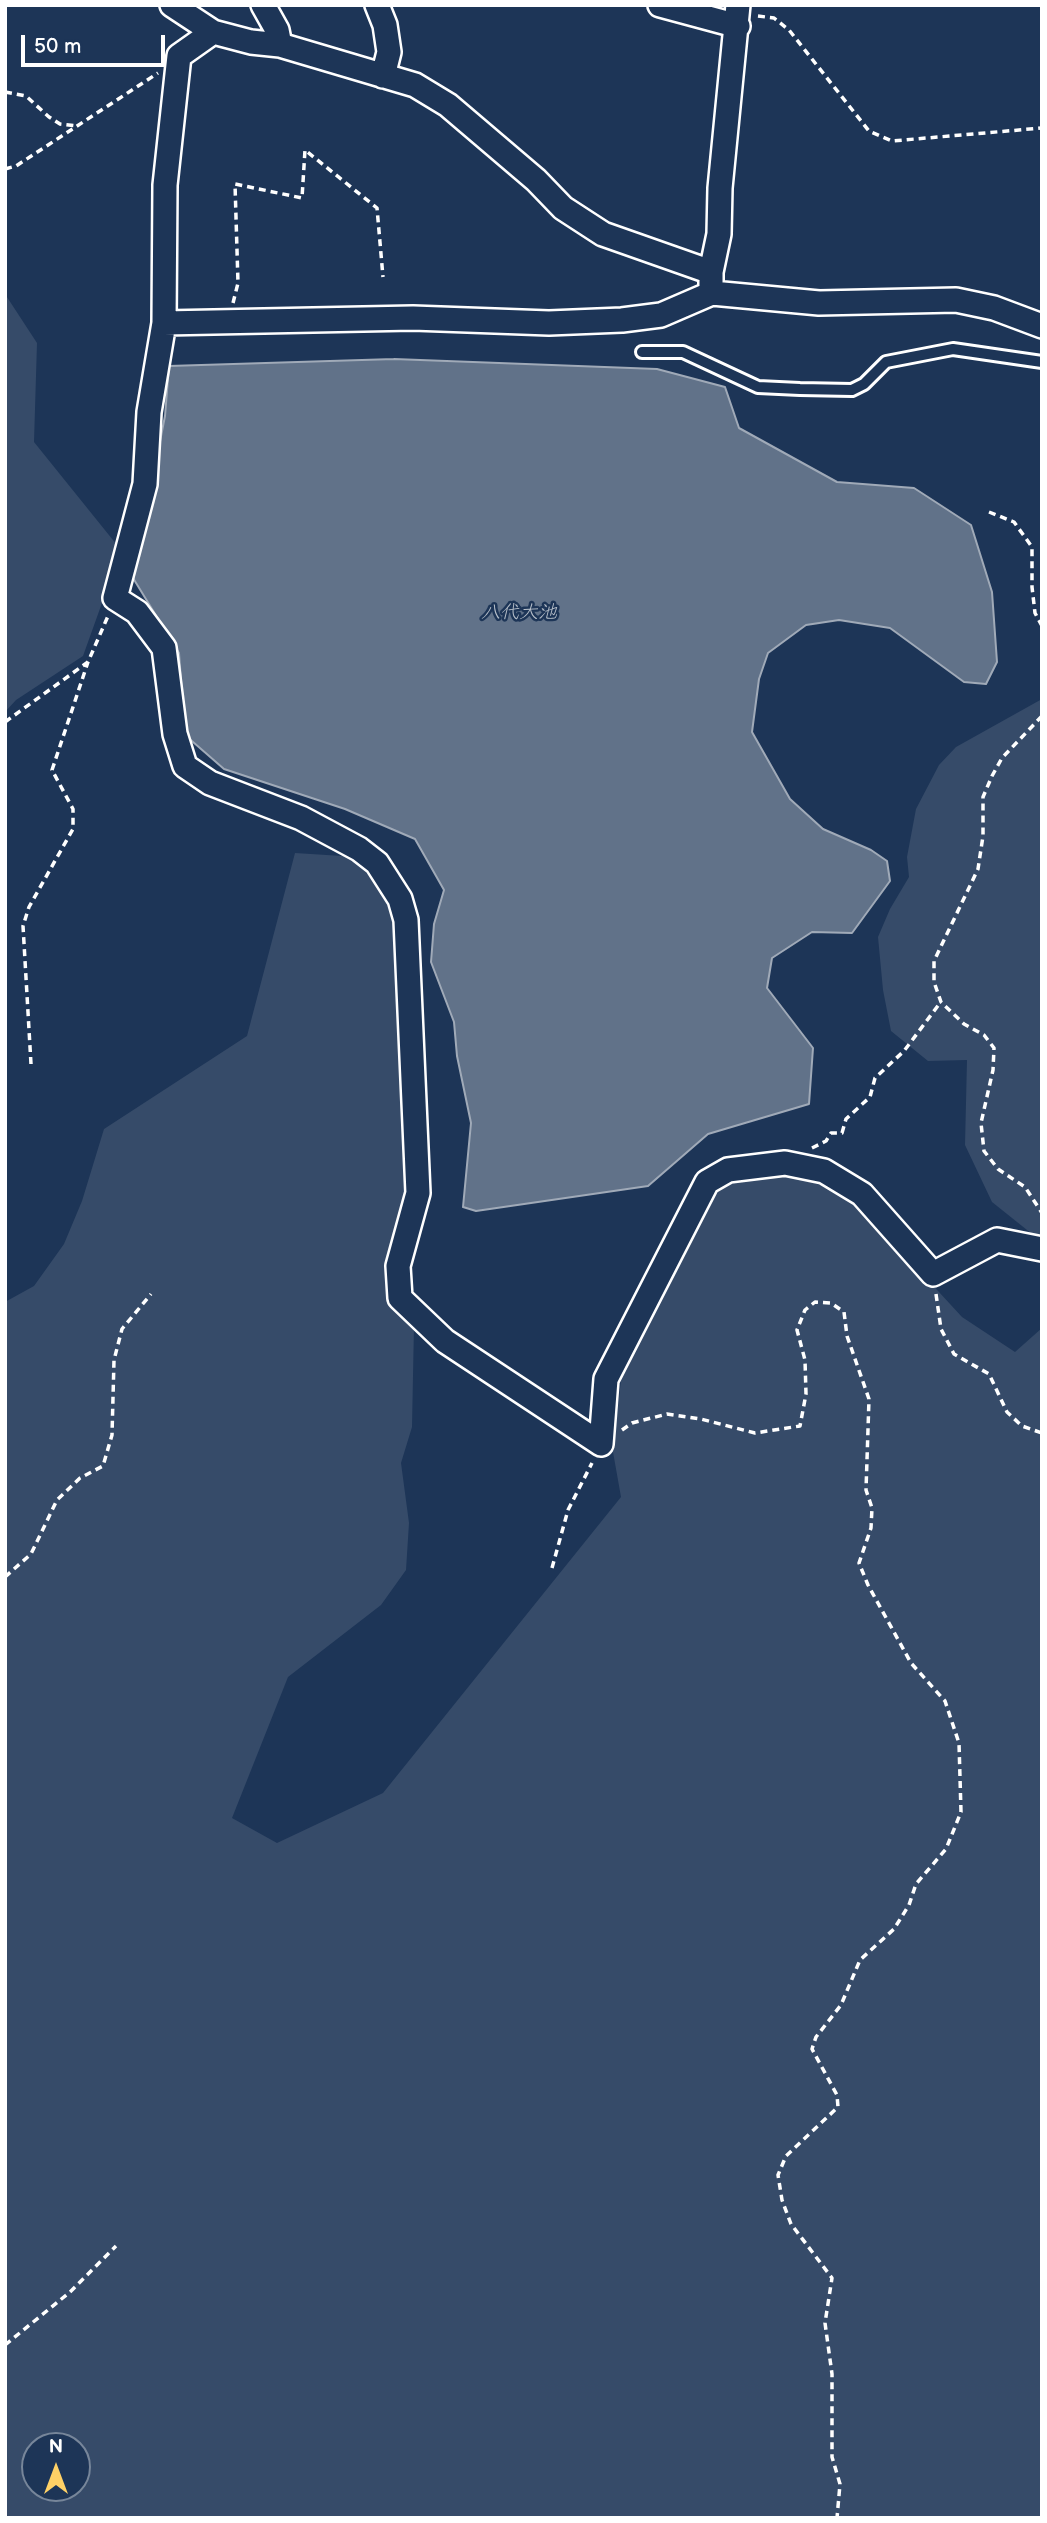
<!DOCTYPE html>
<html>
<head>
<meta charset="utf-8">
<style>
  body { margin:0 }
  #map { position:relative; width:1047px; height:2523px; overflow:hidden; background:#1d3557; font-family:"Balsamiq Sans",sans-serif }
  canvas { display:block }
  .frame { position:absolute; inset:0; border:7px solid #fff; pointer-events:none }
  .north { position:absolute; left:21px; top:2432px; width:70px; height:70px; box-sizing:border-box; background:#1d3557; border:2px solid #77869a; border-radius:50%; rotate:0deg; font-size:19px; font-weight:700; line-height:28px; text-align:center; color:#fff }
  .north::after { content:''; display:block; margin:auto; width:24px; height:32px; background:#ffd166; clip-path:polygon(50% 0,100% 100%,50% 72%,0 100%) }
  .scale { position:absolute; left:21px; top:35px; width:144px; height:32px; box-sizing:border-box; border:4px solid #fff; border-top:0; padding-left:9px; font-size:21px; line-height:24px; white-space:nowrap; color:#fff; -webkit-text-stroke:5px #1d3557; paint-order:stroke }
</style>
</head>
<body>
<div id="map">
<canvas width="1047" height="2523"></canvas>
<div class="frame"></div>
<div class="north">N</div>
<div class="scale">50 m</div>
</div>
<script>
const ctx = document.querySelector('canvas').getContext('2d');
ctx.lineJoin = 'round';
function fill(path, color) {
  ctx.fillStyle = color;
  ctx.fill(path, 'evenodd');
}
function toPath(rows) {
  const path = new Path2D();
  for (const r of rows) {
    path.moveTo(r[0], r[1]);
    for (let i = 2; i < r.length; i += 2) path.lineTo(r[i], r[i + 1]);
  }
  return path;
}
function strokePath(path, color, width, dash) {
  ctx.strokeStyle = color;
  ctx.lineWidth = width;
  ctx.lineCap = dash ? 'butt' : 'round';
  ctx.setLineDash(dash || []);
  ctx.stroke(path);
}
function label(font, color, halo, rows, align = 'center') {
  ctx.font = font + ' "Balsamiq Sans","Klee One",sans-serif';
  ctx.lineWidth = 5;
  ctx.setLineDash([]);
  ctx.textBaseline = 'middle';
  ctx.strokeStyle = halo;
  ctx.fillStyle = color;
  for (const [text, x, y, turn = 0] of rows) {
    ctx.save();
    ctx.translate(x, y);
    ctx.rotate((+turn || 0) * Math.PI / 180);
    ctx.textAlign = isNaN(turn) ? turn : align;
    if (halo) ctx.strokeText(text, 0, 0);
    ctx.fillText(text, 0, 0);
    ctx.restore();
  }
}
fill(toPath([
  [5,294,37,343,34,442,121,550,83,656,16,700,5,712],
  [1042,699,1042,1263,1037,1238,992,1202,965,1145,967,1060,928,1061,891,1031,883,990,878,937,890,909,909,877,907,857,916,809,939,765,956,747],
  [295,853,358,857,389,887,396,920,409,1178,390,1253,414,1325,412,1427,401,1463,409,1523,406,1570,381,1605,288,1677,232,1818,277,1843,383,1793,621,1497,613,1452,622,1371,711,1198,730,1181,777,1172,845,1190,962,1317,1015,1352,1042,1328,1042,2518,5,2518,5,1302,34,1286,64,1244,82,1201,104,1129,247,1036],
  [35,2446,77,2446,77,2488,35,2488]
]), '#364b69');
const water = toPath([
  [394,359,657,369,725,387,739,428,837,482,914,488,971,525,992,592,997,662,986,684,964,682,890,628,839,620,806,625,768,653,759,679,752,732,790,799,823,829,871,850,887,861,890,881,852,933,812,932,772,958,767,988,813,1048,809,1104,708,1134,648,1186,476,1211,463,1207,471,1123,457,1056,454,1022,431,962,434,924,444,890,415,839,345,809,224,769,185,735,179,653,133,578,165,416,169,366,394,359]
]);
fill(water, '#617289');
strokePath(water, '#a0aab8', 2);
const service = toPath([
  [642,352,683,352,758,387,800,389,852,390,864,384,886,362,953,349,1042,362]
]);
const minor = toPath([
  [172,5,213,32],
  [263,5,277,30,280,45],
  [377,5,385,25,389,52,383,76],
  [660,5,738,26],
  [711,272,603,234,563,208,536,180,448,105,415,85,280,45,251,42,213,32,179,56,165,185,164,323,149,412,145,484,115,598,137,612,164,648,175,734,185,766,210,783,301,818,359,849,377,863,400,899,406,920,418,1193,398,1266,400,1298,445,1341,601,1444,606,1379,707,1182,728,1170,785,1163,824,1171,862,1194,933,1274,997,1240,1042,1249],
  [711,287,711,272,719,234,720,188,738,5],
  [164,323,413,318,549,323,622,320,661,315,712,293,819,303,956,300,994,308,1042,326]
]);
strokePath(service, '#fff', 16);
strokePath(minor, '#fff', 28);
strokePath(toPath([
  [758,16,774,18,789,30,869,131,892,141,1042,128],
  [5,92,26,96,49,117,60,124,77,126],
  [5,169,16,166,158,73],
  [233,303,238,283,235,184,302,198,305,150,377,208,383,277],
  [989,512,1014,522,1032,547,1032,587,1035,613,1042,626],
  [1042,716,1002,758,992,776,983,797,983,836,978,869,934,961,934,982,941,1002,964,1024,984,1035,994,1048,993,1070,981,1123,984,1151,998,1169,1025,1187,1042,1213],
  [5,722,88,662,108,616],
  [31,1064,23,926,29,907,73,829,73,809,52,770,88,662],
  [812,1148,826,1141,831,1133,842,1133,846,1119,870,1097,875,1078,904,1051,940,1003],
  [936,1294,941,1329,954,1354,989,1374,1007,1412,1022,1426,1042,1433],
  [622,1430,632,1423,667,1414,701,1419,755,1433,800,1426,806,1394,805,1360,797,1330,805,1310,815,1302,831,1303,844,1312,847,1336,869,1399,866,1490,872,1508,871,1528,859,1563,868,1585,911,1663,945,1701,959,1743,961,1812,946,1849,916,1884,909,1905,894,1929,860,1960,841,2005,816,2037,812,2049,837,2095,838,2107,786,2156,778,2175,782,2200,791,2224,832,2278,825,2323,832,2374,832,2457,840,2484,837,2518],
  [552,1568,568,1510,592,1463],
  [5,1577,31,1554,57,1500,80,1478,103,1466,112,1435,114,1360,122,1329,151,1294],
  [5,2345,70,2292,116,2246]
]), '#fff', 3.5, [7, 5]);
strokePath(service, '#1d3557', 10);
strokePath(minor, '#1d3557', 23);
label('italic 19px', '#b8c0ca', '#1d3557', [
  ["八代大池",519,613]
]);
</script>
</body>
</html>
